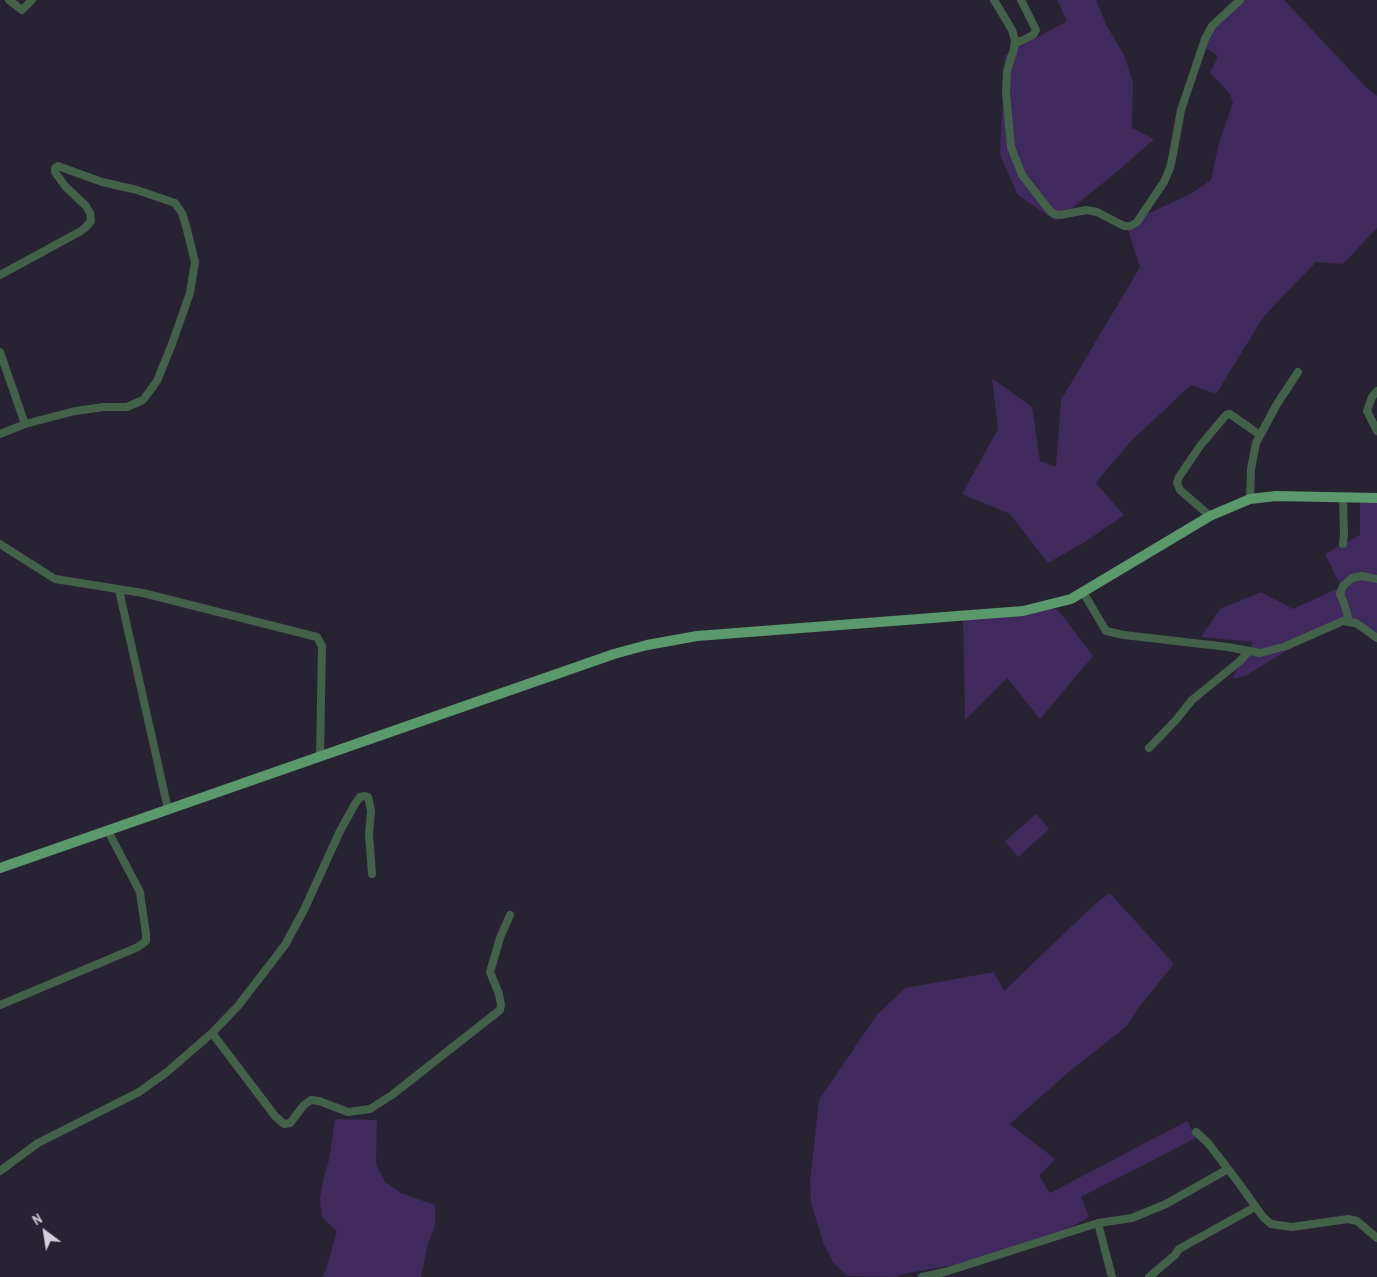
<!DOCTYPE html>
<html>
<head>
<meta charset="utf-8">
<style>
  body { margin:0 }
  #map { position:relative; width:1377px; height:1277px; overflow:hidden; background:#282332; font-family:"Archivo Narrow",sans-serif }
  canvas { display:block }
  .north { position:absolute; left:20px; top:1207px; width:50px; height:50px; -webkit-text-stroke:4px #282332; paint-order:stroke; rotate:329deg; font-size:14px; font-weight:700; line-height:20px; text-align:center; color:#d2cfd9 }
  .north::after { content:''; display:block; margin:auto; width:18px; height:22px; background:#d2cfd9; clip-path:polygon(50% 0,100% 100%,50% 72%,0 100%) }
</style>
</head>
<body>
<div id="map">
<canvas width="1377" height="1277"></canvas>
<div class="north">N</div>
</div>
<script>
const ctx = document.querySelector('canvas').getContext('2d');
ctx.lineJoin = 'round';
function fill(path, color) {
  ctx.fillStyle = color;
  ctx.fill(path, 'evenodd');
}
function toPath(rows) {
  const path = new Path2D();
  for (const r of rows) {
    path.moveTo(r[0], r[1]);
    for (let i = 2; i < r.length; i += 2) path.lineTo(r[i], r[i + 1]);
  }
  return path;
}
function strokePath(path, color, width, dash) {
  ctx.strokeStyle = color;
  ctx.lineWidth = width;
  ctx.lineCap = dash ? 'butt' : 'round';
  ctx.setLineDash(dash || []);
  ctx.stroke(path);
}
fill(toPath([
  [1057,0,1096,0,1107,26,1124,55,1133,82,1132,128,1154,139,1118,171,1056,221,1018,195,1000,155,1005,55,1067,21],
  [1238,0,1284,0,1366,87,1377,96,1377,228,1343,264,1316,262,1264,316,1216,394,1191,385,1130,442,1096,483,1124,515,1085,542,1048,563,1010,514,962,494,998,429,992,378,1032,407,1040,461,1056,467,1061,400,1140,267,1126,224,1192,193,1211,180,1219,143,1233,103,1229,93,1210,73,1218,56,1199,44,1225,11],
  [1377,497,1377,640,1347,622,1324,628,1245,676,1232,679,1253,642,1201,637,1220,609,1261,592,1293,609,1341,587,1325,554,1360,535,1360,502],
  [1050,607,1059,611,1093,656,1040,719,1007,678,965,720,963,617],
  [1036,814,1049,829,1018,857,1005,841],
  [1110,893,1174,964,1139,1007,1126,1027,1071,1070,1010,1124,1055,1159,1039,1176,1050,1193,1187,1121,1196,1138,1081,1197,1089,1217,1053,1238,954,1265,908,1273,896,1277,847,1276,833,1262,824,1245,811,1203,810,1182,819,1100,876,1016,905,988,994,972,1004,991,1095,904],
  [335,1119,377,1120,376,1163,385,1182,401,1193,435,1205,435,1225,428,1244,421,1277,322,1277,326,1270,337,1231,322,1218,320,1199,323,1180,329,1160]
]), '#3f295d');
strokePath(toPath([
  [9,0,22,10,32,0],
  [994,0,1012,30,1015,40,1014,49,1007,71,1006,92,1011,147,1022,175,1050,211,1054,214,1060,215,1087,210,1097,212,1124,226,1131,226,1137,222,1164,182,1170,168,1174,149,1181,110,1205,39,1212,26,1240,0],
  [1015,44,1033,35,1036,30,1021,0],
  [0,275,81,231,86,227,91,221,90,213,86,206,65,186,55,172,55,168,58,166,102,182,137,190,175,203,182,213,186,226,195,262,190,293,172,344,157,381,143,400,127,407,104,407,75,411,25,424],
  [0,352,25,424,0,434],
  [1377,391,1372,397,1367,411,1377,431],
  [1250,499,1251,469,1256,443,1277,404,1298,372],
  [1210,516,1180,490,1177,483,1179,477,1200,446,1226,415,1230,414,1260,435],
  [0,544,55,579,143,593,317,637,322,646,320,757],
  [1343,544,1344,535,1343,497],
  [119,590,168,809],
  [1083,592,1106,631,1124,635,1228,647,1260,653,1286,646,1343,621,1356,623,1377,638],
  [1349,621,1344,603,1340,594,1343,586,1352,578,1362,576,1377,579],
  [1149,748,1176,720,1192,700,1240,661,1248,652],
  [0,1005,138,947,146,941,146,934,140,892,108,831],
  [212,1033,275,1116,284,1124,290,1123,304,1105,311,1100,319,1101,348,1112,370,1109,392,1095,500,1010,501,1005,499,994,490,972,500,938,510,915],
  [1196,1132,1208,1143,1238,1182,1263,1217,1271,1224,1292,1227,1348,1219,1357,1221,1377,1238],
  [0,1171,38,1143,139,1092,167,1072,212,1033,238,1006,285,945,304,910,340,831,355,804,360,797,365,796,368,797,369,801,371,811,369,835,372,874],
  [1098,1223,1112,1277],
  [922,1277,945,1272,1098,1223,1132,1218,1166,1204,1228,1169],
  [1149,1277,1175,1255,1179,1249,1255,1207]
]), '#43604a', 8);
strokePath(toPath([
  [0,868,614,654,647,645,697,636,1023,611,1071,599,1210,516,1250,499,1276,496,1377,498]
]), '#5b986c', 10);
</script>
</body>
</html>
